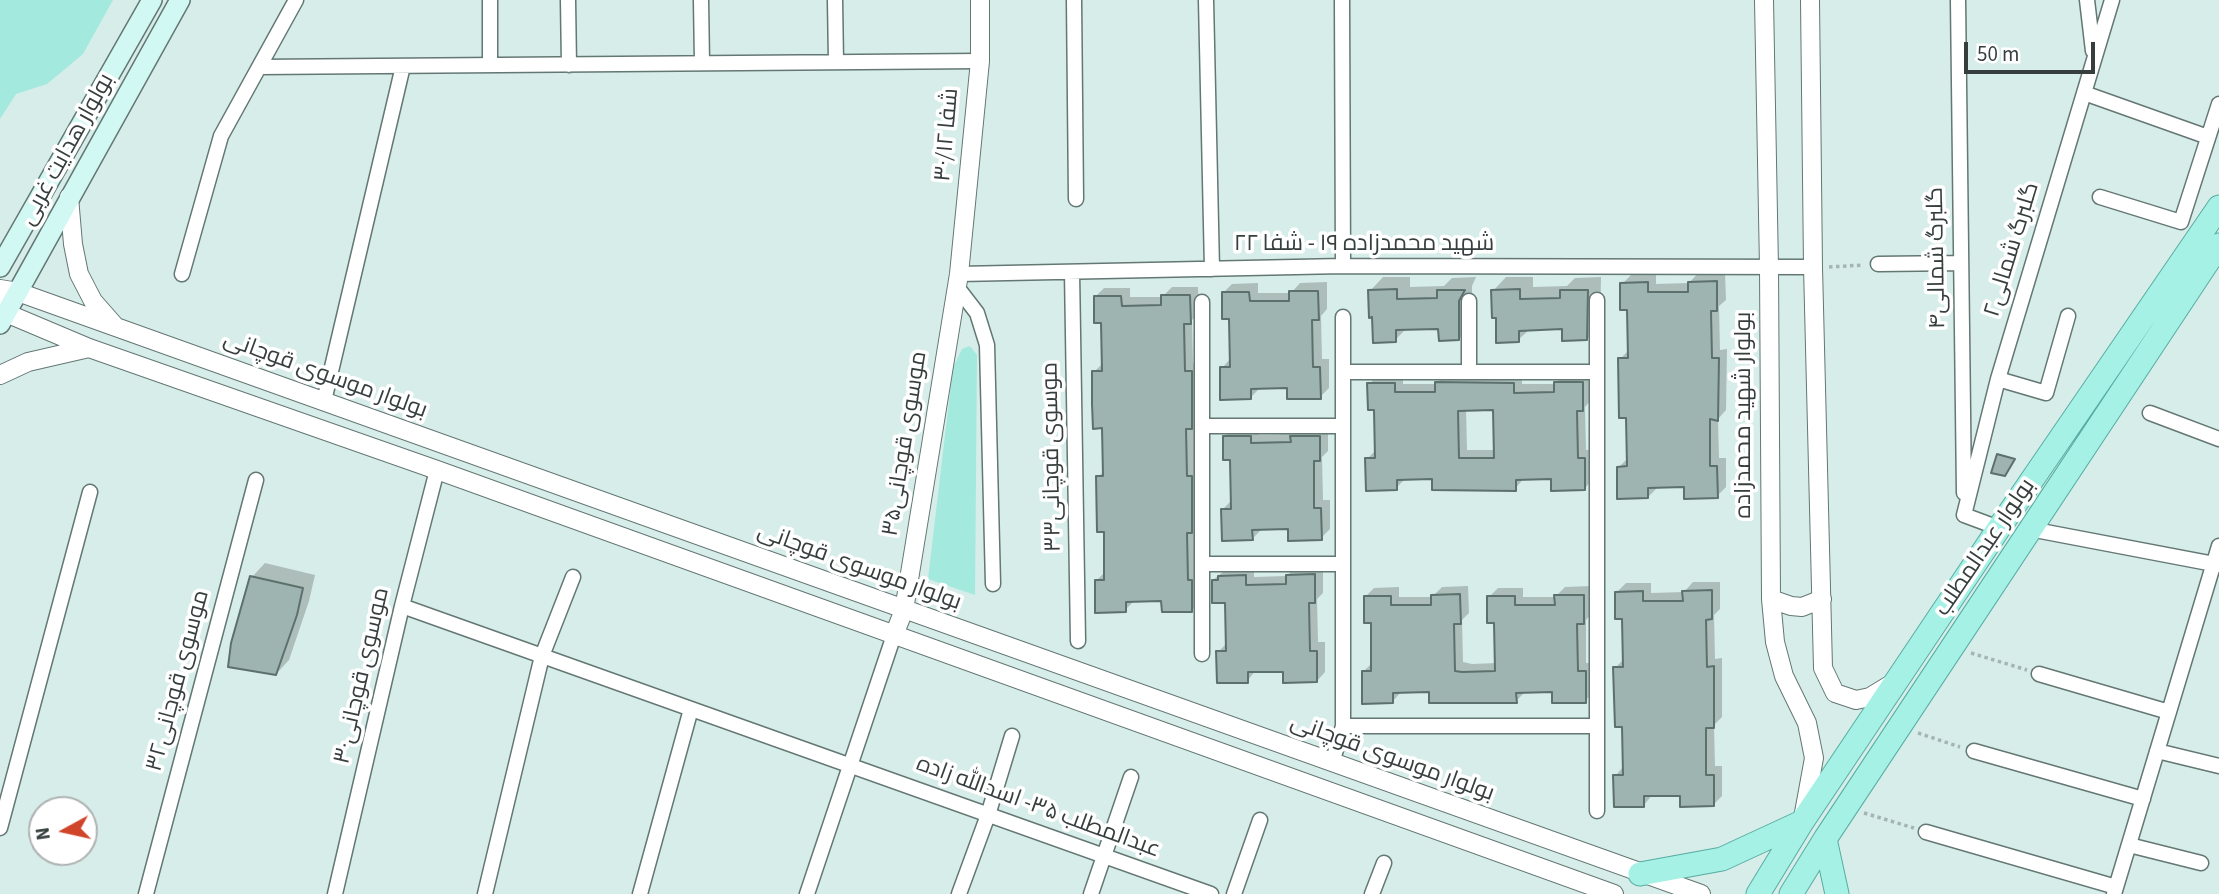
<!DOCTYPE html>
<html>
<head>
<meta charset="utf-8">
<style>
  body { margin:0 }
  #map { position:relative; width:2219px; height:894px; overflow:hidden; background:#d7ede9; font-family:"Source Sans 3",sans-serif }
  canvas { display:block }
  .north { position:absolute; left:28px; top:796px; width:70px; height:70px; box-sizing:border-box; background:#fff; border:2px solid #afb2b2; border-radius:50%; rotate:262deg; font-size:19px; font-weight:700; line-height:28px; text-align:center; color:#363f3e }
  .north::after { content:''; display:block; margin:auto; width:24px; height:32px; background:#d04529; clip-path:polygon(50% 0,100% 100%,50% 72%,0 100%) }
  .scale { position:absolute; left:1964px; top:42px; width:131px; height:32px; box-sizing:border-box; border:4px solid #363f3e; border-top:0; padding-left:9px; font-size:21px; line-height:24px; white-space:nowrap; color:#363f3e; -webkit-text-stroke:5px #fff; paint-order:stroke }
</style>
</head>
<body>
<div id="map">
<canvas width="2219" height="894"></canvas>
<div class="north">N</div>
<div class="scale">50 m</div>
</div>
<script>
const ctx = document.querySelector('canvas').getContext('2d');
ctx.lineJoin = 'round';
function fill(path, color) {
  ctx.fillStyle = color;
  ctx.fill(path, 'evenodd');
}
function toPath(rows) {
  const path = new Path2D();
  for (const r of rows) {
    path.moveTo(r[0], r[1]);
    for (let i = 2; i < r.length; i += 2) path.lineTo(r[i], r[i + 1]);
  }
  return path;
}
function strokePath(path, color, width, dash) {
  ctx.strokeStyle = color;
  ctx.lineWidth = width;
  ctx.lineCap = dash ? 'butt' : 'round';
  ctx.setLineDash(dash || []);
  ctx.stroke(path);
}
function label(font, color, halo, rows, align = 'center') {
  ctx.font = font + ' "Source Sans 3",Cairo,sans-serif';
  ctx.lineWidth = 7;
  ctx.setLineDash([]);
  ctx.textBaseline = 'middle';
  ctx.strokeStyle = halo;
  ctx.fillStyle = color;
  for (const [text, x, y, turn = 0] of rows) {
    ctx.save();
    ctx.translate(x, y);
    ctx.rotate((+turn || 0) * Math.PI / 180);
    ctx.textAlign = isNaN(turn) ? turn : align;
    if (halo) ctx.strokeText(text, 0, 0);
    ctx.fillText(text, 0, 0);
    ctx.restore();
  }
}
fill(toPath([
  [0,0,113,0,83,54,47,84,16,94,0,119],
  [970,346,977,355,975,595,928,579,953,368,962,349]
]), '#a3e9dd');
fill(toPath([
  [1698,273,1725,273,1726,300,1719,306,1720,350,1727,349,1726,410,1718,419,1719,458,1726,458,1726,487,1717,496,1685,486,1657,488,1648,497,1619,467,1628,458,1628,416,1620,359,1630,349,1629,308,1622,284,1631,275,1656,274,1656,284,1689,283],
  [1383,277,1410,277,1410,287,1444,286,1452,278,1476,277,1472,286,1472,325,1459,339,1440,328,1407,328,1395,340,1370,291],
  [1506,277,1533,277,1533,287,1567,286,1575,278,1601,277,1600,326,1587,339,1563,328,1530,329,1518,340,1497,316,1493,291],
  [1327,282,1327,309,1321,316,1322,359,1329,359,1329,388,1320,397,1288,386,1260,388,1251,397,1222,368,1231,358,1230,317,1223,293,1232,284,1258,283,1258,293,1291,293,1300,283],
  [1172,287,1198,287,1199,313,1192,320,1193,363,1200,363,1201,418,1194,424,1201,601,1192,610,1163,599,1134,601,1125,610,1096,581,1106,571,1105,530,1098,477,1105,470,1104,426,1094,372,1103,363,1102,321,1095,297,1104,288,1130,288,1130,297,1162,297],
  [1403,374,1403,384,1436,384,1445,374,1522,375,1522,384,1555,384,1564,374,1591,374,1591,400,1585,407,1586,450,1593,450,1593,479,1585,488,1553,478,1524,478,1515,489,1434,477,1405,479,1396,488,1367,459,1377,449,1376,408,1369,384,1378,375],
  [1495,408,1496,450,1467,450,1466,409],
  [1234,427,1259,427,1259,435,1294,434,1301,427,1328,427,1328,451,1322,457,1323,500,1330,500,1330,529,1321,538,1290,528,1261,530,1252,539,1223,509,1232,500,1232,458,1225,436],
  [265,563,315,575,309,601,289,660,276,674,252,577],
  [1296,566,1323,566,1323,593,1317,599,1318,642,1325,642,1325,672,1317,681,1285,670,1256,670,1247,681,1218,652,1228,642,1227,601,1213,580,1229,567,1254,567,1254,577,1287,576],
  [1693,582,1720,582,1720,609,1714,615,1715,659,1722,658,1722,717,1714,725,1715,766,1722,766,1722,796,1713,805,1681,794,1653,794,1644,805,1615,776,1624,766,1624,725,1615,668,1625,658,1624,617,1617,592,1626,583,1651,583,1651,593,1684,592],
  [1468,586,1469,613,1462,620,1463,662,1472,664,1497,663,1496,621,1489,597,1498,588,1523,588,1523,597,1555,597,1565,587,1592,586,1592,613,1586,620,1586,663,1594,663,1594,692,1585,701,1554,690,1525,692,1516,701,1430,690,1401,692,1393,701,1363,672,1373,662,1372,621,1365,597,1374,588,1399,587,1399,597,1432,597,1442,587]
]), '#0003');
const building = toPath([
  [1717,281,1717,311,1711,311,1712,358,1719,358,1718,421,1710,419,1710,466,1717,466,1718,498,1684,499,1684,487,1648,488,1648,498,1617,499,1617,467,1627,466,1626,418,1619,418,1618,358,1628,358,1627,310,1620,310,1620,283,1648,282,1648,292,1688,292,1688,282,1717,281],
  [1397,289,1397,299,1437,298,1437,290,1465,290,1459,301,1459,340,1439,341,1438,329,1396,330,1396,342,1373,343,1372,317,1369,318,1368,290,1397,289],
  [1520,289,1520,299,1560,298,1560,290,1588,290,1587,340,1562,341,1562,329,1519,331,1519,342,1496,343,1496,318,1492,318,1491,290,1520,289],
  [1289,291,1318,291,1319,320,1312,320,1313,367,1320,367,1321,399,1287,399,1287,388,1251,389,1251,399,1220,400,1220,367,1230,367,1229,319,1222,319,1222,292,1249,292,1250,301,1289,301,1289,291],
  [1161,295,1190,295,1191,324,1184,324,1185,371,1192,371,1192,429,1186,429,1187,476,1192,476,1192,533,1187,533,1188,580,1192,580,1192,612,1162,612,1161,601,1126,602,1126,612,1095,613,1095,580,1104,580,1104,532,1097,532,1096,476,1103,476,1102,428,1093,429,1092,404,1092,371,1102,371,1101,323,1094,323,1094,296,1121,296,1122,306,1161,305,1161,295],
  [1435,382,1514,383,1514,393,1554,392,1554,382,1583,382,1583,411,1577,411,1578,458,1585,458,1585,490,1551,491,1551,479,1516,480,1516,491,1432,490,1432,479,1397,480,1397,490,1366,491,1365,458,1375,458,1374,410,1368,410,1367,383,1395,383,1395,392,1435,392,1435,382],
  [1493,410,1494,458,1459,458,1458,411,1493,410],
  [1223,436,1251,436,1251,443,1291,442,1290,436,1320,436,1320,461,1314,461,1314,508,1321,508,1322,540,1288,541,1288,529,1252,530,1253,540,1222,541,1221,509,1231,509,1230,460,1223,460,1223,436],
  [1997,454,2015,459,2005,476,1991,473,1997,454],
  [1315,574,1315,603,1309,603,1310,651,1317,651,1317,682,1283,683,1283,672,1248,672,1248,683,1217,683,1216,651,1226,651,1225,603,1212,603,1212,580,1218,580,1218,576,1246,575,1246,585,1286,584,1286,575,1315,574],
  [250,576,303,588,297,615,276,675,228,667,231,643,250,576],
  [1712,590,1712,619,1706,620,1707,667,1714,666,1714,728,1706,728,1706,775,1714,775,1714,806,1680,807,1680,796,1644,796,1644,807,1614,807,1613,775,1623,775,1622,727,1615,727,1613,667,1623,667,1622,619,1615,619,1615,592,1643,591,1643,601,1683,601,1682,591,1712,590],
  [1460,594,1461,624,1454,624,1455,671,1462,672,1495,671,1494,623,1487,623,1487,596,1515,596,1515,605,1555,605,1554,595,1584,595,1584,624,1577,624,1578,671,1586,671,1586,703,1552,703,1552,692,1516,693,1517,703,1429,703,1429,692,1393,693,1393,703,1362,704,1362,671,1371,671,1371,623,1364,623,1364,596,1391,596,1391,605,1431,605,1431,595,1460,594]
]);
fill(building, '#9eb4b0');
strokePath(building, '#5c706c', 2);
const minor = toPath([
  [490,0,490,65],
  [568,0,569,65],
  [701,0,702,63],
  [835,0,836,62],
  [1074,0,1076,199],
  [1206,0,1212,269],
  [1342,0,1343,266],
  [1958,0,1964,493],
  [2087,0,2093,51],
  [259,67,980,61],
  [2084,93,2208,137],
  [2100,197,2181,222,2219,104],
  [1878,264,1961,263],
  [1072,272,1078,641],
  [182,274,221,136,296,0],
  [959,274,1343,266,1813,267],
  [957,287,977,313,987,345,993,584],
  [1597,300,1597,811],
  [1469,301,1469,372],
  [1202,302,1202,654],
  [1343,372,1597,372],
  [1998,379,2046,393,2068,316],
  [324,401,403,66],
  [2150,413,2219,439],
  [1202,426,1343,426],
  [1964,515,1998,379,2112,0],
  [1964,515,1999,528],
  [2030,529,2219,565],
  [1202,564,1343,564],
  [402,606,1211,894],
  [2039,674,2169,712],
  [1343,726,1597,726],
  [1974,751,2143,799],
  [2157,751,2219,766],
  [1332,763,1343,726,1343,317],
  [0,828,90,492],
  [1926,832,2116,887],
  [2129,845,2201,863],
  [146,894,256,480],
  [335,894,402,606,437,470],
  [485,894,542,656,573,577],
  [640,894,691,709],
  [807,894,894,635],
  [959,894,988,815,1012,736],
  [1091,894,1131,777],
  [1234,894,1260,820],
  [1372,894,1384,863],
  [2114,894,2219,546]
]);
const tertiary = toPath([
  [1764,0,1769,268,1771,599,1775,642,1784,676,1807,723,1814,758,1803,818],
  [1810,0,1813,267,1823,668,1835,693,1856,700,1870,697,1893,683],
  [69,197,73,244,79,274,93,301,115,326],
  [0,289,18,292,1701,894],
  [0,303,6,313,89,348,437,470,1614,894],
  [0,375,28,362,89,348],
  [1771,599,1791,606,1802,607,1822,599],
  [894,635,904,610,959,274,980,61,980,0]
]);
const secondary = toPath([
  [0,267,152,0],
  [0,324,180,0]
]);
const primary = toPath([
  [1825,839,1837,894],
  [1640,874,1722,859,1802,822],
  [1758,894,1802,822,1999,528,2219,207],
  [1791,894,1825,839,2219,245]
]);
strokePath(minor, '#637773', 17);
strokePath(tertiary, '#637773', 20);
strokePath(secondary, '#637773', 22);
strokePath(primary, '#57aca1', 25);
strokePath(toPath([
  [1829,267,1864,265],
  [1971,653,2027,670],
  [1918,733,1960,747],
  [1864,813,1914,828]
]), '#a4b6b3', 3.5, [3.5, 3.5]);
strokePath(minor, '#fff', 14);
strokePath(tertiary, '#fff', 18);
strokePath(secondary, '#d2f8f3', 19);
strokePath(primary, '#a5f1e6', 23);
label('23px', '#363f3e', '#fff', [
  ["شفا ۳۰/۱۲",948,135,-85],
  ["بولوار هدایت غربی",68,150,-61],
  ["شهید محمدزاده ۱۹ - شفا ۲۲",1364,245],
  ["گلبرگ شمالی۲",2013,250,-73],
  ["گلبرگ شمالی۴",1938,258,-91],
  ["بولوار موسوی قوچانی",325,376,20],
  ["بولوار شهید محمدزاده",1745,415,-90],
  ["موسوی قوچانی۳۵",906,444,-81],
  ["موسوی قوچانی۳۳",1053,457,-91],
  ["بولوار عبدالمطلب",1986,548,-56],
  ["بولوار موسوی قوچانی",859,568,20],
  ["موسوی قوچانی۳۰",363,676,-77],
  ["موسوی قوچانی۳۲",179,681,-75],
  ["بولوار موسوی قوچانی",1392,759,20],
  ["عبدالمطلب ۳۵- اسدالله زاده",1038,808,20]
]);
</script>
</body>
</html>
